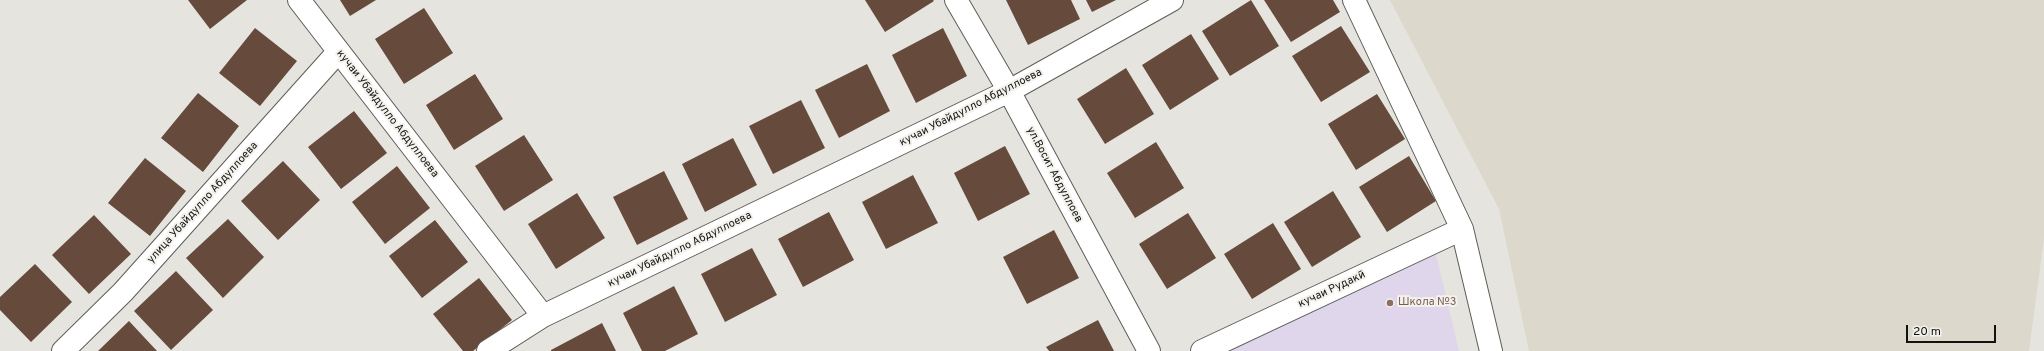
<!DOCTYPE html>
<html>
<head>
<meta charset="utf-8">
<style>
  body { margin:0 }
  #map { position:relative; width:2044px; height:351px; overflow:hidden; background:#e6e4df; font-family:Overpass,sans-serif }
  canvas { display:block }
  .scale { position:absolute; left:1906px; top:325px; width:90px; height:18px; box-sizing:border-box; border:2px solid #121210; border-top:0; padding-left:5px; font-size:12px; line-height:14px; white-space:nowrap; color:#121210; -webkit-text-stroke:3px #f3f2ed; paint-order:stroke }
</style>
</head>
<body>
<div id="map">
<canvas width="2044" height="351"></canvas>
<div class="scale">20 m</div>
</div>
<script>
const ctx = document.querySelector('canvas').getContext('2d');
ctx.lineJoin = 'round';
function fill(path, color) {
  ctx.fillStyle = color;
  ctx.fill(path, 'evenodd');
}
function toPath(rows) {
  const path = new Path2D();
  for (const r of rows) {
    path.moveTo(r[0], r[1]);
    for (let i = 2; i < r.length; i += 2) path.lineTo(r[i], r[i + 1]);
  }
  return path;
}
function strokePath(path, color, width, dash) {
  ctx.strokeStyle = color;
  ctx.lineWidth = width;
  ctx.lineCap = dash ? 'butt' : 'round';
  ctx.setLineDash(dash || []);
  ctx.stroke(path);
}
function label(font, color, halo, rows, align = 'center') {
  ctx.font = font + ' Overpass,sans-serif';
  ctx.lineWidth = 4;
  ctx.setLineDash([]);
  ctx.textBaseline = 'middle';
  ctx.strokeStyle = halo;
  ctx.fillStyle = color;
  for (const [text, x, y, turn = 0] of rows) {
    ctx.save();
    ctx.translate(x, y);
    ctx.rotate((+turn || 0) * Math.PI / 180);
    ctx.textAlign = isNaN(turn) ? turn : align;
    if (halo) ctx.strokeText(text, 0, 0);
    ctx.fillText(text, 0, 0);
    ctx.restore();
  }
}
fill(toPath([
  [1390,0,2044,0,2044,238,2029,351,1529,351,1499,209]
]), '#ddd8cc');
fill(toPath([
  [1436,254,1459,351,1228,351]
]), '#dfd6eb');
fill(toPath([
  [188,0,247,0,210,29],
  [340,0,376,0,350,16],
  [865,0,933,0,934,1,885,32],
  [1006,0,1071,0,1080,19,1028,45],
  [1086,0,1116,0,1092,12],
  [1251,0,1279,46,1230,76,1202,31],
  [1264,0,1333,0,1340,12,1291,42],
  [424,8,453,53,404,84,375,39],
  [1341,26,1370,72,1321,102,1292,56],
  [255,28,297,61,260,106,219,73],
  [943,28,967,76,916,103,892,55],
  [1191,34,1219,79,1170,110,1142,65],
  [867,64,890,111,839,138,815,90],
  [1126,68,1154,114,1105,144,1077,99],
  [475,74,503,119,454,150,426,105],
  [198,93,239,126,203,172,161,138],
  [1377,94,1405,139,1356,170,1328,124],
  [801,100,825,148,773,174,749,126],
  [354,111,387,153,341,189,308,147],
  [524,135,553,180,504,211,475,166],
  [733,138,757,185,705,212,682,164],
  [1156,142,1184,188,1135,218,1107,173],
  [1005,146,1030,194,978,221,954,173],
  [1409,156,1436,201,1387,232,1359,187],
  [145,158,186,191,150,236,108,203],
  [283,161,320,200,278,240,241,201],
  [397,166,430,208,385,244,352,202],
  [664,171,688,219,637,245,613,197],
  [913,175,938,223,886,249,862,202],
  [1333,191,1361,237,1312,267,1284,222],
  [577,193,605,238,556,269,528,224],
  [829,212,854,260,803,287,778,239],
  [1188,213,1216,258,1167,289,1139,244],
  [94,215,131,254,89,294,52,255],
  [228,219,264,257,223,298,186,258],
  [435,220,468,262,422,298,389,256],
  [1273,223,1301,269,1252,299,1224,254],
  [1054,230,1079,278,1027,304,1003,257],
  [752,248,777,295,725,322,701,274],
  [35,264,72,302,31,342,0,310,0,297],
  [176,271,213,310,171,350,134,311],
  [479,278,512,320,473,351,463,351,433,314],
  [674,286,698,334,665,351,642,351,623,313],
  [1098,320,1114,351,1049,351,1046,347],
  [129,321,157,351,98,351],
  [602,323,616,351,551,351,551,350]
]), '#664a3c');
const minor = toPath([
  [299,0,543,316,1009,91,1172,0],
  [956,0,1009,91,1149,351],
  [1354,0,1462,229,1491,351],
  [63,351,123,292,338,52],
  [488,351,543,316],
  [1202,351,1462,229]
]);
strokePath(minor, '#5e5d58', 24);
strokePath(minor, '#fff', 22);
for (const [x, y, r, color] of [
  [1390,303,4,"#8d6e63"]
]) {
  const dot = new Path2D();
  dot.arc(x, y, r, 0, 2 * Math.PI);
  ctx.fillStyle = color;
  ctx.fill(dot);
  strokePath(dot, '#f3f2ed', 1.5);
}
label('11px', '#121210', '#f3f2ed', [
  ["кучаи Убайдулло Абдуллоева",971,108,-27],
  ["кучаи Убайдулло Абдуллоева",387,114,52],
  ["ул.Восит Абдуллоев",1054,175,62],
  ["улица Убайдулло Абдуллоева",203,203,-48],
  ["кучаи Убайдулло Абдуллоева",680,250,-26],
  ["кучаи Рудакӣ",1332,290,-25]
]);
label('11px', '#785e54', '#f3f2ed', [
  ["Школа №3",1398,303]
], 'left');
</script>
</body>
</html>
